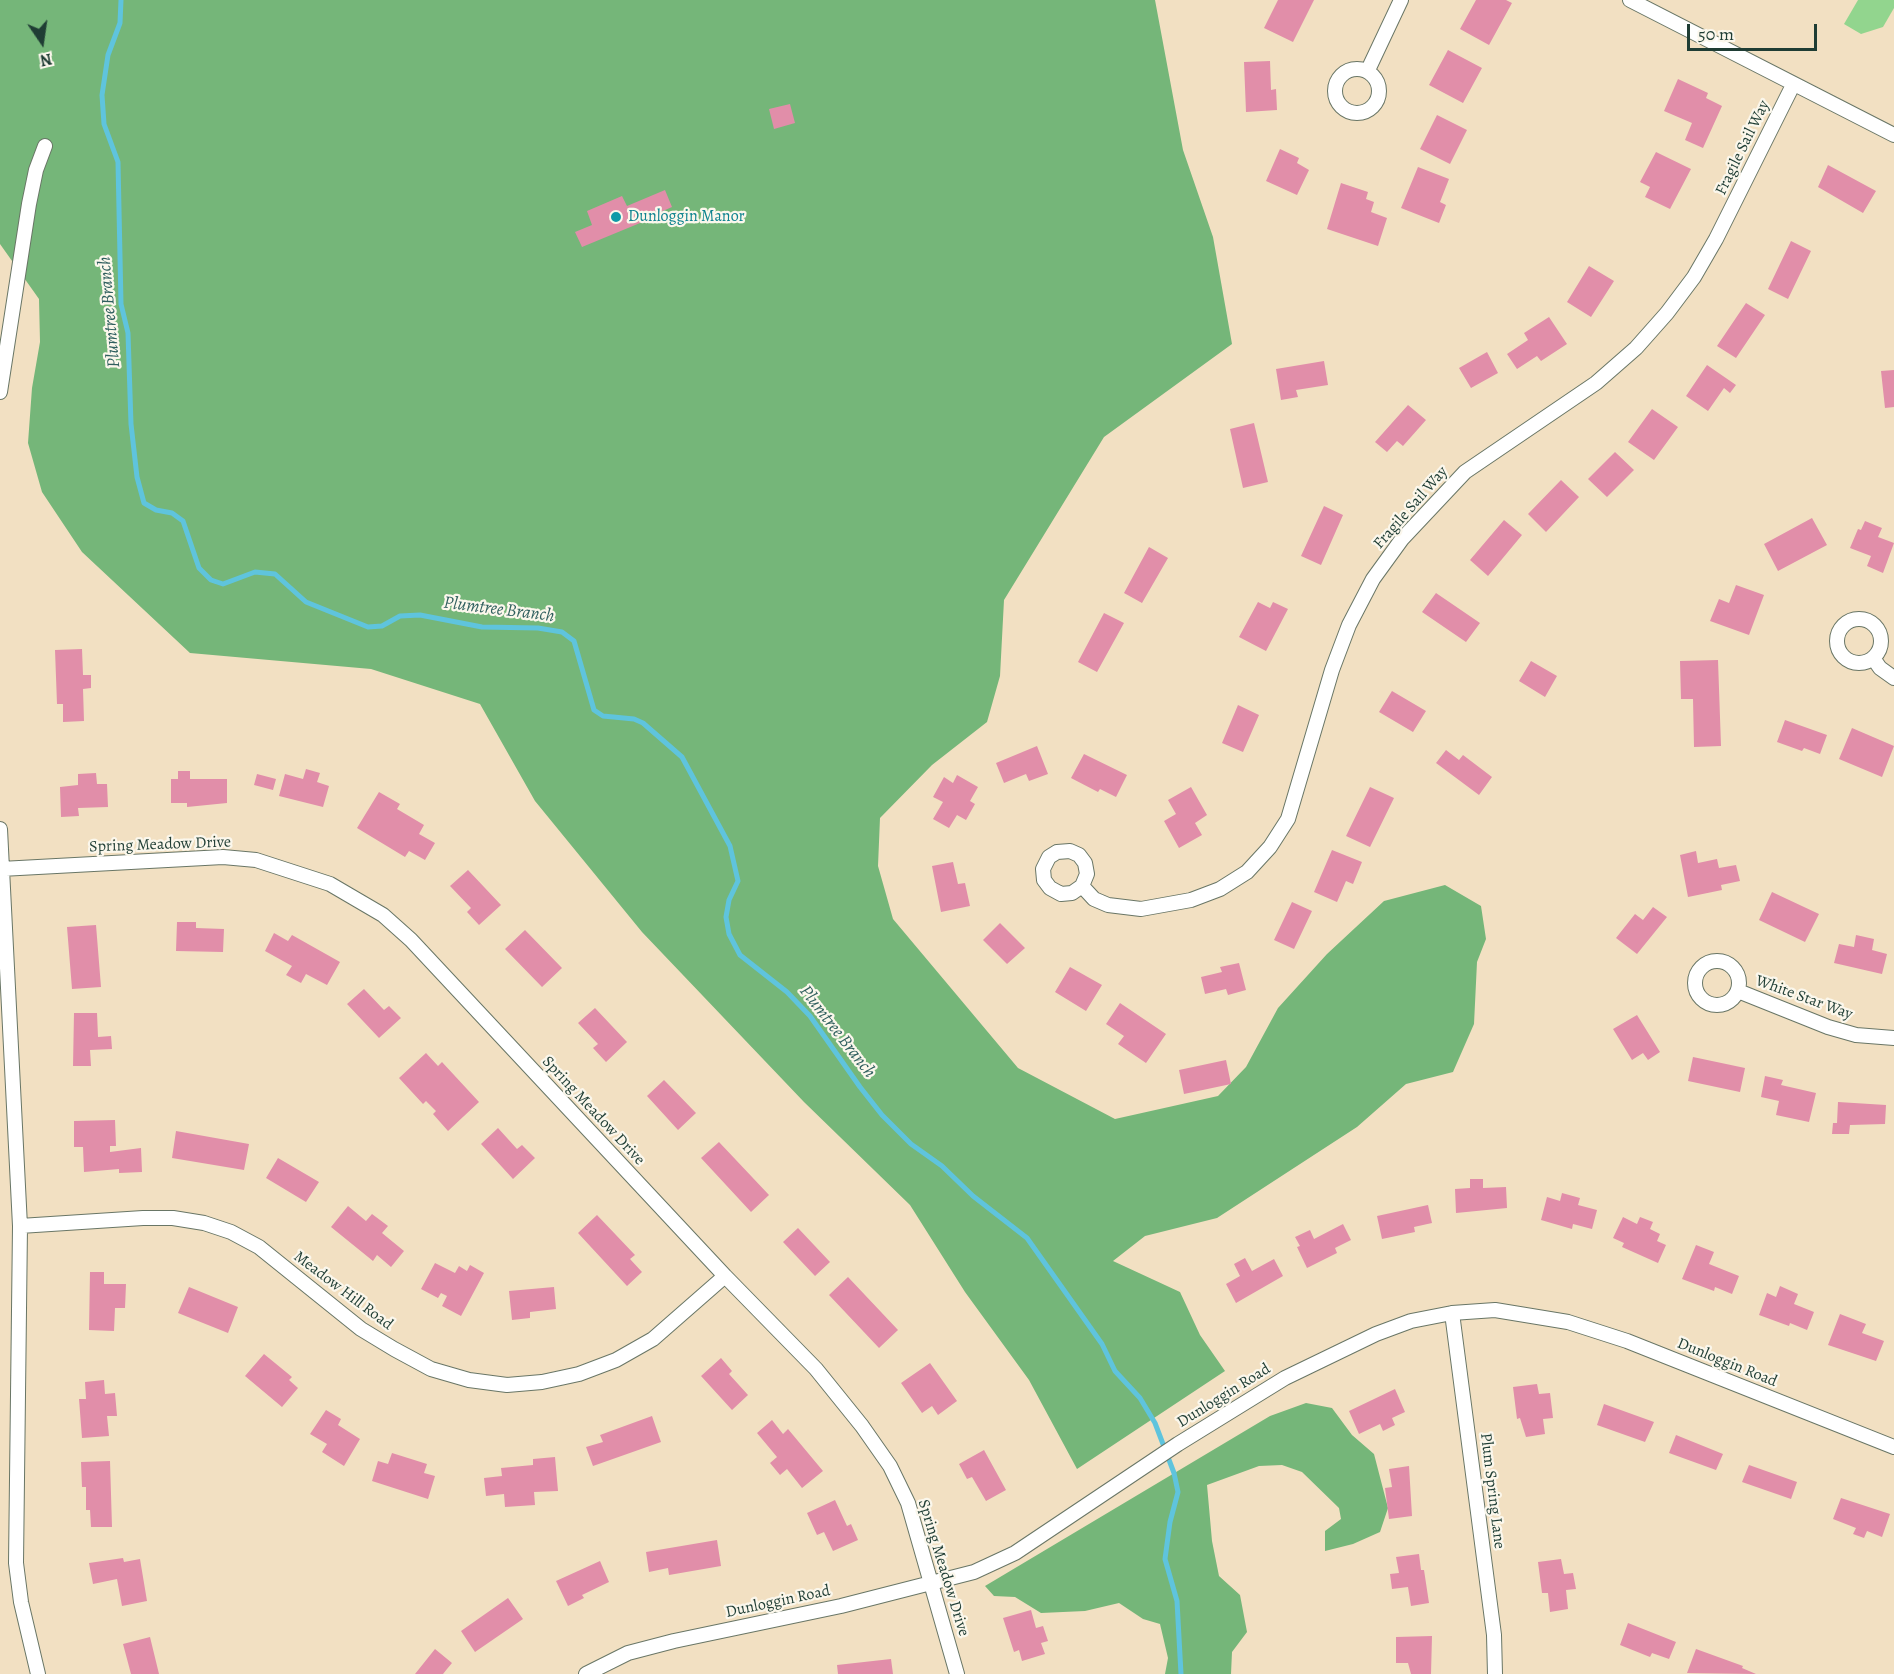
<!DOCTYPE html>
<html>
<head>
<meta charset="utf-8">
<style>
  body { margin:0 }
  #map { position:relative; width:1894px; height:1674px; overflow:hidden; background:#f2e0c2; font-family:Alegreya,serif }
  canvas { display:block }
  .north { position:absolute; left:12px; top:12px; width:60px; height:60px; -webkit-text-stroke:4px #fbf7ec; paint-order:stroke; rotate:167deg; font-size:16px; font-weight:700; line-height:24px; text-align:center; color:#1f3d34 }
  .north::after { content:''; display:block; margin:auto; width:21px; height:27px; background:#1f3d34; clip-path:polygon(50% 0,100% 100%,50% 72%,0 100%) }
  .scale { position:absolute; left:1687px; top:24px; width:130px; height:27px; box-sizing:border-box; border:3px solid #1f3d34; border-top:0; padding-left:8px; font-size:18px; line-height:21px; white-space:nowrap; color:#1f3d34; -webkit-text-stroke:4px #fbf7ec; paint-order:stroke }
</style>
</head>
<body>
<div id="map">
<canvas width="1894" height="1674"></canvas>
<div class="north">N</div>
<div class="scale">50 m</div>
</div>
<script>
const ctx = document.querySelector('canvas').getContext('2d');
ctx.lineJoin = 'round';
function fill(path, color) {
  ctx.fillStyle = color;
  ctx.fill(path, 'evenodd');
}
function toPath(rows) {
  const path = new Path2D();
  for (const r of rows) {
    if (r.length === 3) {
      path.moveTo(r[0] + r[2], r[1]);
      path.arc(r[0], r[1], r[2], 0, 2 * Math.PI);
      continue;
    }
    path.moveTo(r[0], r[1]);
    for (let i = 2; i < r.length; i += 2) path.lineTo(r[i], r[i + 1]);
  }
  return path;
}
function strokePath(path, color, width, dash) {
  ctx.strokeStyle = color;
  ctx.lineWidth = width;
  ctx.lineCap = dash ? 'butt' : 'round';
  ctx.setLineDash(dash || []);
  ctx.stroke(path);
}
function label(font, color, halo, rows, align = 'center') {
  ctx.font = font + ' Alegreya,serif';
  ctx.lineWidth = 4.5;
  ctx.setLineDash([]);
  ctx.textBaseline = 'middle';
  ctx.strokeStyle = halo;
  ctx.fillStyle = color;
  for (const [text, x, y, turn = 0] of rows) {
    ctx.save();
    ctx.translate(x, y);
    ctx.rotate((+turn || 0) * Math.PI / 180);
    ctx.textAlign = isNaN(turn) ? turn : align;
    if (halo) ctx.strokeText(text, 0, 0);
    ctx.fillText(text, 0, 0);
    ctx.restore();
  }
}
fill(toPath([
  [1858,0,1894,0,1894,8,1883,27,1861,34,1844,24]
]), '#92d58e');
fill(toPath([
  [0,0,1155,0,1183,150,1213,237,1232,344,1104,437,1004,600,1000,676,987,722,932,765,880,818,878,866,893,919,1018,1068,1115,1119,1218,1096,1246,1067,1278,1008,1327,954,1384,901,1445,885,1481,906,1486,939,1477,962,1474,1024,1453,1072,1406,1084,1357,1127,1217,1218,1145,1236,1113,1261,1180,1292,1200,1335,1225,1371,1077,1469,1029,1380,965,1292,910,1205,804,1102,642,932,535,801,480,704,371,669,190,653,82,552,42,492,28,443,32,388,40,342,39,299,0,244],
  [1306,1403,1332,1408,1352,1435,1374,1454,1388,1508,1380,1532,1353,1544,1325,1551,1325,1531,1341,1519,1339,1508,1302,1472,1282,1465,1259,1466,1207,1485,1212,1541,1219,1576,1240,1595,1247,1632,1232,1652,1231,1674,1165,1674,1168,1658,1160,1624,1143,1619,1119,1603,1085,1611,1041,1613,1015,1597,994,1596,985,1586,1270,1416]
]), '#75b679');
strokePath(toPath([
  [121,0,120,23,108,55,102,95,104,124,118,162,121,304,128,333,131,424,137,477,144,503,156,510,172,513,183,521,199,568,211,580,223,584,255,572,275,574,306,602,368,627,382,626,400,616,420,615,482,627,538,628,562,632,574,641,594,710,603,716,634,719,643,723,682,757,730,846,738,881,729,900,726,917,729,934,740,955,787,992,810,1016,860,1087,882,1115,911,1144,942,1166,973,1196,1027,1238,1102,1344,1115,1371,1140,1398,1155,1423,1174,1473,1178,1492,1170,1522,1165,1559,1177,1601,1181,1674]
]), '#5fc4dd', 5);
fill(toPath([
  [1278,0,1314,0,1293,42,1264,28],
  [1476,0,1506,0,1512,3,1489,45,1460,29],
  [1448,50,1482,68,1463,103,1429,85],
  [1270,61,1271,90,1276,89,1277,110,1246,112,1244,62],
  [1678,79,1708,93,1706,98,1722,106,1703,148,1685,140,1692,123,1664,111],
  [790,104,795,123,774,129,769,109],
  [1437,115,1467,130,1450,164,1420,149],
  [1280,149,1299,158,1297,163,1309,170,1297,195,1266,181],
  [1656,152,1691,169,1670,209,1645,197,1650,187,1640,182],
  [1828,165,1876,191,1863,213,1818,187],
  [1418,167,1449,179,1440,202,1446,205,1439,223,1401,208],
  [1341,183,1368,192,1366,199,1374,202,1371,212,1387,218,1378,246,1327,229],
  [665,190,672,207,656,214,657,216,582,247,575,232,592,225,587,211,622,196,627,206],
  [1791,241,1811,251,1788,299,1768,289],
  [1589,266,1614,281,1591,317,1567,302],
  [1746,303,1765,315,1736,358,1717,346],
  [1549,317,1567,344,1541,361,1537,356,1517,369,1507,354,1528,340,1524,333],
  [1487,352,1498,373,1471,388,1459,368],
  [1324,361,1328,385,1296,390,1298,397,1281,400,1276,369],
  [1707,365,1736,385,1730,393,1724,388,1708,411,1686,396],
  [1894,370,1894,407,1885,408,1881,371],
  [1408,405,1426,420,1403,446,1397,441,1387,452,1375,442],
  [1652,409,1678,427,1654,460,1628,442],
  [1254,423,1268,482,1243,488,1230,429],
  [1615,452,1634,470,1607,497,1588,479],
  [1561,480,1579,497,1546,532,1528,514],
  [1324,506,1343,515,1321,565,1301,556],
  [1812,518,1827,545,1778,571,1764,544],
  [1504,520,1522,535,1488,576,1470,560],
  [1865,521,1882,528,1878,537,1894,543,1883,573,1867,566,1871,556,1850,548,1858,529,1861,530],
  [1149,547,1168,558,1142,603,1124,593],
  [1736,585,1764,595,1749,635,1710,621,1719,599,1729,603],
  [1436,593,1480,623,1466,642,1422,612],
  [1258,602,1270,608,1273,602,1288,609,1266,651,1239,637],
  [1104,613,1124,623,1097,672,1078,662],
  [82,649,83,675,91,675,91,688,83,689,84,721,63,722,63,704,57,704,55,650],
  [1718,660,1721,746,1694,747,1693,699,1681,699,1680,661],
  [1531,661,1557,676,1545,697,1519,681],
  [1392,691,1426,711,1413,732,1379,712],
  [1238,705,1259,715,1243,752,1222,743],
  [1785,720,1827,735,1820,754,1804,748,1802,751,1777,742],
  [1852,728,1894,746,1882,777,1839,759],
  [1037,746,1048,774,1029,781,1026,774,1004,783,996,763],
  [1446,750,1459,760,1463,755,1492,777,1479,795,1436,763],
  [1084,754,1127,775,1116,797,1100,789,1098,792,1071,778],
  [306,769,320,773,317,782,329,786,323,807,279,796,285,774,303,779],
  [178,771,190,771,190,779,227,779,227,803,187,807,187,803,171,803,171,779,178,779],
  [96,773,97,784,107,784,108,807,78,808,79,816,61,817,60,787,78,785,78,774],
  [257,774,276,779,273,790,254,785],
  [957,775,978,787,970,801,975,804,966,820,957,815,949,828,933,819,943,802,933,797,944,777,953,783],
  [1191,787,1207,815,1195,823,1202,835,1179,848,1164,821,1176,814,1168,800],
  [1370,787,1394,798,1370,847,1346,836],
  [379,792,400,804,397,809,424,825,419,834,435,843,425,860,409,851,405,857,357,828],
  [1332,850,1362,862,1353,884,1346,881,1337,902,1314,892],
  [1696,851,1698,863,1717,859,1719,868,1736,865,1740,881,1721,885,1722,890,1688,897,1680,855],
  [953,862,958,884,965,883,970,906,941,912,932,866],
  [468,870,501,905,479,925,467,912,471,908,450,886],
  [1772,892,1819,914,1805,942,1759,920],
  [1292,902,1312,911,1294,949,1274,940],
  [1653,907,1667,917,1637,954,1616,938,1635,914,1643,920],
  [177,922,196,922,196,928,224,929,223,952,176,951],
  [1000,923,1025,948,1007,964,983,940],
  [96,925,101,987,72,989,67,927],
  [525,930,562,968,542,987,505,949],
  [274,933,288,941,292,935,340,962,327,985,306,974,301,983,286,975,292,966,265,951],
  [1856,935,1874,939,1872,950,1887,954,1882,974,1834,963,1839,944,1854,947],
  [1239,963,1246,990,1228,995,1226,989,1205,994,1201,977,1222,972,1220,967],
  [1070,967,1102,985,1086,1011,1055,992],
  [364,989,384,1010,389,1006,401,1018,379,1038,347,1004],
  [1120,1003,1166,1034,1146,1063,1118,1044,1124,1036,1106,1024],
  [595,1008,627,1042,606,1062,593,1048,598,1044,578,1023],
  [74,1013,97,1013,98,1037,111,1036,112,1049,90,1050,91,1066,73,1066],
  [1637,1015,1660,1052,1648,1060,1643,1053,1632,1060,1613,1029],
  [426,1053,438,1066,442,1062,479,1102,448,1131,433,1114,436,1111,426,1101,423,1104,399,1078],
  [1693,1057,1745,1068,1740,1092,1688,1081],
  [1226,1060,1231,1084,1184,1094,1179,1070],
  [1765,1076,1783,1080,1781,1085,1816,1093,1809,1122,1776,1115,1779,1101,1761,1097],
  [664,1080,696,1113,678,1130,647,1096],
  [1838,1102,1886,1105,1885,1124,1850,1125,1849,1134,1832,1134,1833,1123,1837,1123],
  [115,1120,116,1146,110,1146,110,1152,141,1148,142,1172,119,1173,119,1169,84,1172,83,1147,74,1147,74,1121],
  [498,1128,517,1149,522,1145,535,1158,513,1179,481,1144],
  [176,1131,249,1144,244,1170,172,1158],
  [719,1142,769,1195,751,1212,701,1158],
  [278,1158,319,1182,306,1202,266,1178],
  [1470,1179,1483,1179,1483,1188,1506,1187,1507,1208,1456,1213,1455,1189,1470,1188],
  [1562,1193,1580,1198,1578,1205,1597,1210,1592,1229,1573,1224,1572,1229,1541,1220,1547,1197,1560,1201],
  [1428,1205,1432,1223,1414,1227,1415,1232,1382,1239,1377,1216],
  [348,1206,366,1221,372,1214,388,1226,382,1233,404,1251,391,1267,377,1255,373,1261,331,1227],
  [597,1215,635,1255,630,1259,642,1272,627,1286,578,1233],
  [1623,1217,1637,1224,1640,1217,1653,1222,1650,1229,1660,1234,1657,1241,1666,1245,1658,1263,1622,1247,1624,1243,1613,1238],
  [1343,1224,1351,1240,1335,1248,1337,1253,1307,1268,1297,1247,1300,1246,1295,1237,1310,1230,1314,1239],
  [798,1228,830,1262,815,1276,783,1242],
  [1696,1245,1714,1252,1709,1264,1739,1276,1732,1294,1715,1287,1714,1291,1682,1279],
  [1245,1258,1252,1271,1274,1259,1283,1276,1236,1303,1226,1284,1240,1276,1234,1264],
  [435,1263,455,1273,459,1266,467,1271,470,1265,484,1273,461,1316,442,1306,447,1296,441,1293,438,1298,421,1289],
  [90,1272,104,1272,104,1284,126,1284,125,1308,115,1308,114,1331,89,1330],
  [848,1277,898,1330,879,1348,829,1295],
  [1780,1286,1798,1294,1794,1304,1814,1312,1807,1330,1790,1323,1789,1326,1759,1315,1767,1293,1776,1297],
  [189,1287,238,1307,228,1333,178,1313],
  [554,1287,556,1309,530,1312,530,1318,512,1320,509,1291],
  [1840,1314,1866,1324,1862,1333,1884,1341,1876,1361,1828,1345],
  [264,1354,292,1377,289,1380,298,1388,282,1407,245,1376],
  [721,1358,732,1371,729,1374,748,1395,732,1410,701,1376],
  [930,1363,957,1401,938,1415,932,1406,922,1413,901,1383],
  [104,1380,105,1394,115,1393,117,1416,107,1416,109,1436,82,1438,79,1399,86,1399,85,1382],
  [1537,1384,1539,1394,1550,1393,1553,1418,1543,1419,1545,1434,1526,1437,1520,1418,1517,1419,1513,1387],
  [1395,1389,1405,1412,1392,1418,1395,1425,1383,1431,1380,1424,1359,1434,1349,1411],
  [1604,1404,1654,1422,1645,1442,1597,1425],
  [326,1410,341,1419,338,1425,360,1439,344,1466,322,1452,327,1444,310,1434],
  [652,1416,661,1442,593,1466,586,1447,603,1442,600,1435],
  [772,1420,783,1434,788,1429,823,1471,802,1488,787,1469,780,1475,770,1463,777,1457,757,1433],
  [1676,1435,1723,1454,1716,1470,1669,1453],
  [984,1450,1006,1490,986,1501,972,1477,967,1479,959,1464],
  [392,1453,427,1464,424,1473,435,1476,428,1499,372,1481,378,1461,388,1464],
  [555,1457,558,1491,534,1492,535,1505,505,1507,504,1494,486,1496,484,1478,502,1476,501,1468,533,1465,533,1459],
  [110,1461,112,1527,91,1527,90,1510,86,1510,86,1487,82,1487,81,1462],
  [1749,1465,1797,1482,1791,1499,1742,1482],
  [1409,1466,1412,1516,1389,1519,1385,1488,1392,1487,1389,1469],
  [1841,1498,1890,1514,1882,1537,1867,1531,1864,1538,1853,1534,1856,1528,1833,1519],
  [835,1500,847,1526,851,1524,858,1540,833,1551,824,1532,817,1535,807,1513],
  [717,1540,721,1566,669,1575,668,1568,649,1572,646,1552],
  [1419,1554,1421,1570,1424,1570,1429,1603,1411,1606,1408,1587,1392,1589,1390,1574,1399,1573,1396,1557],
  [123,1558,124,1562,140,1559,147,1601,122,1606,117,1579,93,1584,89,1563],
  [1561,1559,1564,1574,1573,1573,1576,1589,1566,1590,1568,1609,1550,1612,1548,1593,1542,1593,1538,1562],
  [600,1561,609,1582,582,1595,584,1598,568,1606,556,1581],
  [508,1598,523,1619,475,1652,461,1631],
  [1031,1610,1036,1628,1043,1626,1048,1641,1041,1643,1045,1654,1022,1661,1019,1650,1014,1652,1003,1618],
  [1628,1623,1676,1642,1669,1659,1652,1653,1650,1657,1620,1645],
  [1432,1636,1431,1674,1411,1674,1408,1663,1396,1663,1396,1637],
  [150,1637,159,1674,131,1674,123,1644],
  [435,1649,452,1663,447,1669,443,1674,415,1674],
  [1696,1649,1743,1666,1742,1668,1756,1674,1687,1673],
  [891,1659,893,1674,838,1674,837,1665]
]), '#e18ea9');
const minor = toPath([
  [1630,0,1894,135],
  [1357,91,22],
  [1368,70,1401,0],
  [0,392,29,204,36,170,45,146],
  [1859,641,22],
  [1873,658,1880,668,1894,678],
  [0,829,20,1226,16,1563,21,1602,38,1674],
  [1,869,223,857,256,860,330,884,383,915,411,940,725,1276,816,1369,862,1426,890,1466,908,1503,957,1674],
  [1082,886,1072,893,1061,894,1050,888,1044,880,1043,869,1049,857,1057,852,1070,851,1079,855,1085,863,1087,874,1082,886,1094,899,1108,905,1141,909,1191,900,1220,889,1247,872,1270,847,1288,819,1332,670,1349,625,1373,579,1402,539,1465,472,1596,383,1636,348,1667,313,1694,277,1716,239,1793,85],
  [1717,983,22],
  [1738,991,1828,1027,1856,1035,1894,1038],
  [20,1226,143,1218,173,1218,204,1223,231,1232,259,1247,361,1329,394,1349,431,1369,469,1380,507,1385,542,1382,579,1374,616,1360,653,1339,725,1276],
  [1452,1313,1494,1635,1495,1674],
  [586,1674,628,1653,674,1641,841,1606,974,1572,1015,1553,1178,1444,1285,1378,1376,1334,1411,1321,1452,1313,1495,1310,1568,1322,1627,1341,1894,1447]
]);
strokePath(minor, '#697666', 16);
strokePath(minor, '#fff', 14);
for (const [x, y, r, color] of [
  [616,217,6,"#0f9aa8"]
]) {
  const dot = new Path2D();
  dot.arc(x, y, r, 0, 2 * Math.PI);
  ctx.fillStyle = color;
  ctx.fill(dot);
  strokePath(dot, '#fbf7ec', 2);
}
label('16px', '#1f3d34', '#fbf7ec', [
  ["Fragile Sail Way",1743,148,-64],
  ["Fragile Sail Way",1411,508,-49],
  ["Spring Meadow Drive",160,845,-2],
  ["White Star Way",1804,998,20],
  ["Spring Meadow Drive",593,1111,47],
  ["Meadow Hill Road",343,1291,37],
  ["Dunloggin Road",1727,1363,22],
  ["Dunloggin Road",1224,1396,-32],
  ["Plum Spring Lane",1492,1491,83],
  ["Spring Meadow Drive",943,1568,73],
  ["Dunloggin Road",778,1602,-12]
]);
label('16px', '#0d838f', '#fbf7ec', [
  ["Dunloggin Manor",628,217]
], 'left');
label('italic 18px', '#2f5f5e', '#fbf7ec', [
  ["Plumtree Branch",110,312,-95],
  ["Plumtree Branch",499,610,7],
  ["Plumtree Branch",837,1032,52]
]);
</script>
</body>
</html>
